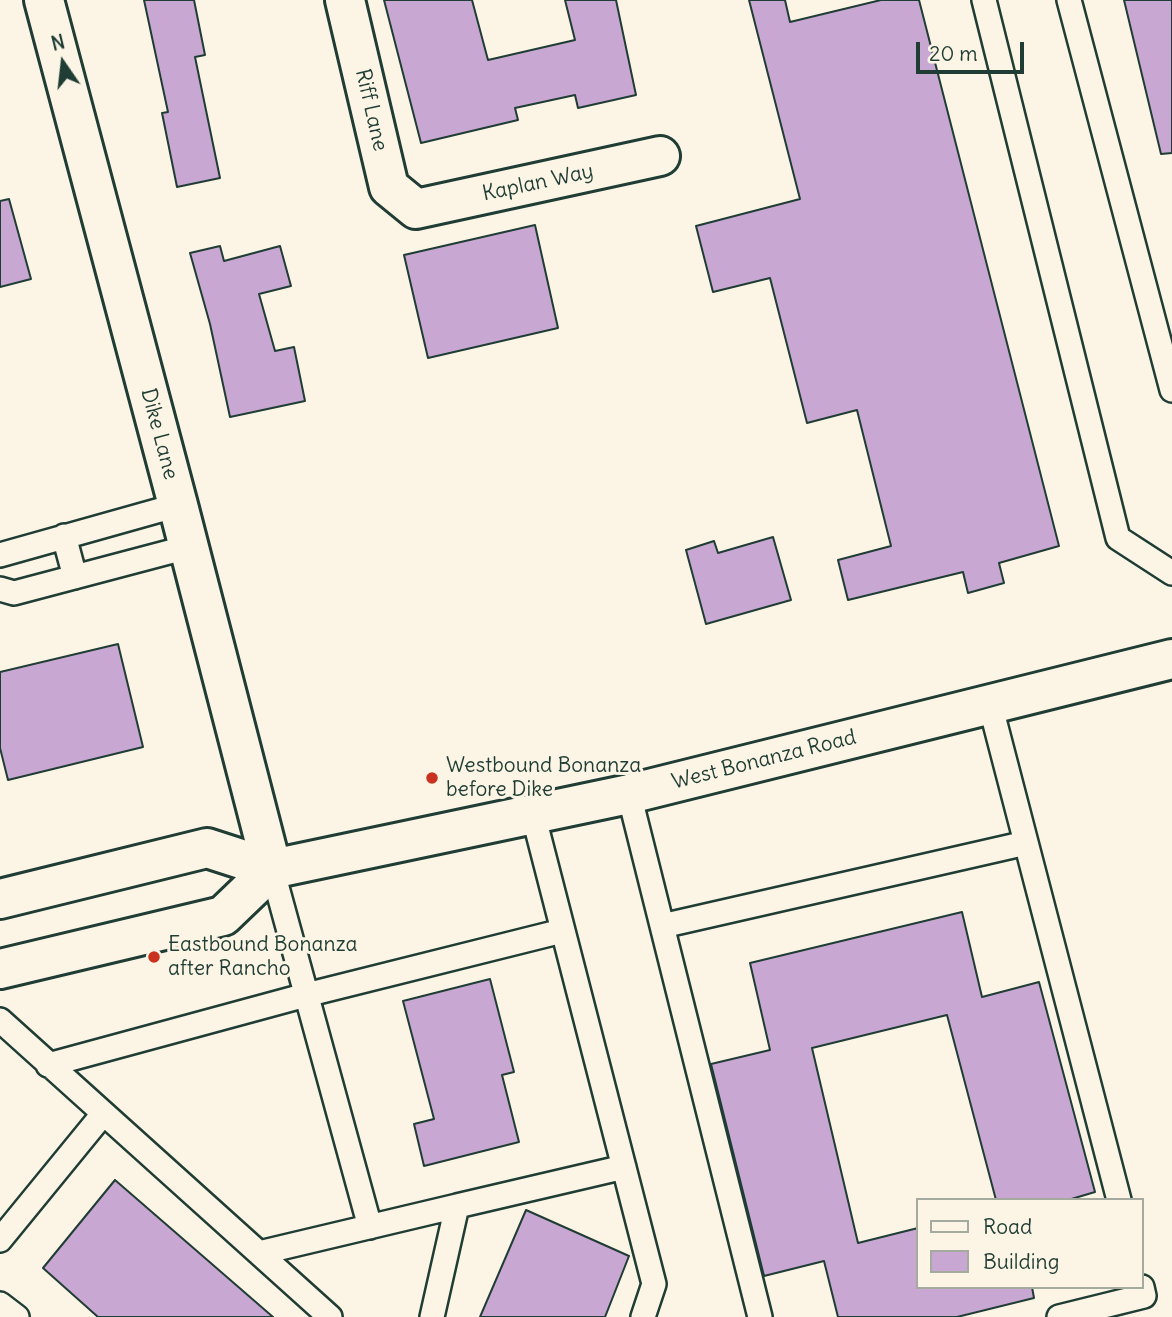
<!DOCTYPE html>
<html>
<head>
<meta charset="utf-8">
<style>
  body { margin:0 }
  #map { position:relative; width:1172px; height:1317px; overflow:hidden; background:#fcf5e5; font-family:Delius,sans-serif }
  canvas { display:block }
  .legend { position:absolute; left:916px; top:1198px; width:228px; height:91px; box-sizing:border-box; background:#fcf5e5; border:2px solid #a4ab9e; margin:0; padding:9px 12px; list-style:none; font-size:21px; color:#1f3d34 }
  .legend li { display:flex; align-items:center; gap:14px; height:35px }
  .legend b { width:35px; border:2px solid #a4ab9e }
  .north { position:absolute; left:28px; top:28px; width:70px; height:70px; -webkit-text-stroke:5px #fcf5e5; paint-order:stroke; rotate:346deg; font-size:19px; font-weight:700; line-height:28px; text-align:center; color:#1f3d34 }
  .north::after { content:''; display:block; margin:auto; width:24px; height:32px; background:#1f3d34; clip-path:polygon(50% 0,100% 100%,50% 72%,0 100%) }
  .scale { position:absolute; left:916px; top:42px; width:108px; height:32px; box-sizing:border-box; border:4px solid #1f3d34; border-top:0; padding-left:9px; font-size:21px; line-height:24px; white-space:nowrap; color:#1f3d34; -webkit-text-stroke:5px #fcf5e5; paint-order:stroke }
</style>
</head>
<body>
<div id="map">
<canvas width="1172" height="1317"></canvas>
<ul class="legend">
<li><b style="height:9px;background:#fcf5e5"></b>Road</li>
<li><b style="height:19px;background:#c8a7d3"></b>Building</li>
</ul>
<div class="north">N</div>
<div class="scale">20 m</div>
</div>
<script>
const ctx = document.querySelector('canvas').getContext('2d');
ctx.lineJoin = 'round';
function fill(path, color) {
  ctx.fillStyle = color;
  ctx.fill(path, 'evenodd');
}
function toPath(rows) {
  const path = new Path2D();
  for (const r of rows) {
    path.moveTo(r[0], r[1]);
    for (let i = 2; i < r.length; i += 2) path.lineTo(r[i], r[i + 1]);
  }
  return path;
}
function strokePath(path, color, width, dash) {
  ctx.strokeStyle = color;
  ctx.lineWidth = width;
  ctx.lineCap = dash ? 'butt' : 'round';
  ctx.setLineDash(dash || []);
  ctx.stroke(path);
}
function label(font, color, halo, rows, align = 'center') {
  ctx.font = font + ' Delius,sans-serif';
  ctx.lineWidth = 6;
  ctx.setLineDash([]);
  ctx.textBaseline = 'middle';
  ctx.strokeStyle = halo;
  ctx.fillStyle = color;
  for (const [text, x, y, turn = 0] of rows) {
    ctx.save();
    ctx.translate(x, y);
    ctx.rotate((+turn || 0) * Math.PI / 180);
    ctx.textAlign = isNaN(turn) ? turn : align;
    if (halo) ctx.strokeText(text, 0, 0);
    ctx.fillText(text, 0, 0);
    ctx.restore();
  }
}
const building = toPath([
  [144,0,194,0,205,55,195,57,220,178,177,187,162,113,168,112,144,0],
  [384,0,472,0,488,60,575,40,565,0,616,0,636,95,578,108,575,95,515,108,518,120,421,143,384,0],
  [749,0,785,0,790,22,881,0,919,0,1059,546,999,563,1004,583,968,593,963,572,848,600,838,560,891,546,857,410,807,423,770,278,713,292,696,226,800,199,749,0],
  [1124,0,1172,0,1172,153,1161,154,1124,0],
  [9,199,31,279,0,287,0,201,9,199],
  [535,225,558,328,428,358,404,255,535,225],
  [220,246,224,261,280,246,291,286,259,294,275,351,294,347,305,401,230,417,210,324,190,253,220,246],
  [773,537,791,600,706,624,686,550,714,541,718,553,773,537],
  [118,644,143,747,8,780,0,748,0,672,118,644],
  [962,912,982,997,1039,982,1095,1192,1068,1200,996,1200,947,1015,812,1048,858,1243,918,1228,918,1287,1032,1287,1034,1298,957,1317,838,1317,824,1261,764,1276,711,1064,770,1050,750,963,962,912],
  [490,979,514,1072,502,1075,519,1142,424,1166,414,1124,434,1119,403,1001,490,979],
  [115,1180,273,1317,98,1317,43,1268,115,1180],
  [526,1210,629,1256,605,1317,480,1317,526,1210]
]);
fill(building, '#c8a7d3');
strokePath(building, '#1f3d34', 2);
const lane = toPath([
  [984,0,1118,538,1172,573],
  [1069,0,1172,390],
  [64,536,75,577],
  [0,555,178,505],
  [0,589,14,593,188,547],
  [990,704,1119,1200],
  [629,794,760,1317],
  [533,814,654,1284,643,1317],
  [272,869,370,1227],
  [662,926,1026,843],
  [0,1020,330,1317],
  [48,1065,306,995,562,931],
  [0,1240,103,1114],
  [259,1253,457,1206],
  [0,1304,17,1317],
  [432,1317,457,1206,624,1167],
  [1059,1317,1144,1296,1142,1287]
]);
const street = toPath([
  [44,0,178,505,272,869],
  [345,0,389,187,416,209,660,156]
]);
const secondary = toPath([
  [0,899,207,848,272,869,629,794,1172,659],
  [0,969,223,916,272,869]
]);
strokePath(lane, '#1f3d34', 28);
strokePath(street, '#1f3d34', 44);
strokePath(secondary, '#1f3d34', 44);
strokePath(lane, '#fcf5e5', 23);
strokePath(street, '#fcf5e5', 38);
strokePath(secondary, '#fcf5e5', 38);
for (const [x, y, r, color] of [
  [432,778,7,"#c8321e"],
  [154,957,7,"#c8321e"]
]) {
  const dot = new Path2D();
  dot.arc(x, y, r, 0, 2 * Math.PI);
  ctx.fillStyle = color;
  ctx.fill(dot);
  strokePath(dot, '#fcf5e5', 2.5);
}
label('21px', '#1f3d34', '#fcf5e5', [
  ["Riff Lane",371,110,77],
  ["Kaplan Way",538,183,-12],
  ["Dike Lane",159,434,75],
  ["West Bonanza Road",764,760,-14]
]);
label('21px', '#1f3d34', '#fcf5e5', [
  ["Westbound Bonanza",446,766],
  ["before Dike",446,790],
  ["Eastbound Bonanza",168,945],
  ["after Rancho",168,969]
], 'left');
</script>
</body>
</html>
